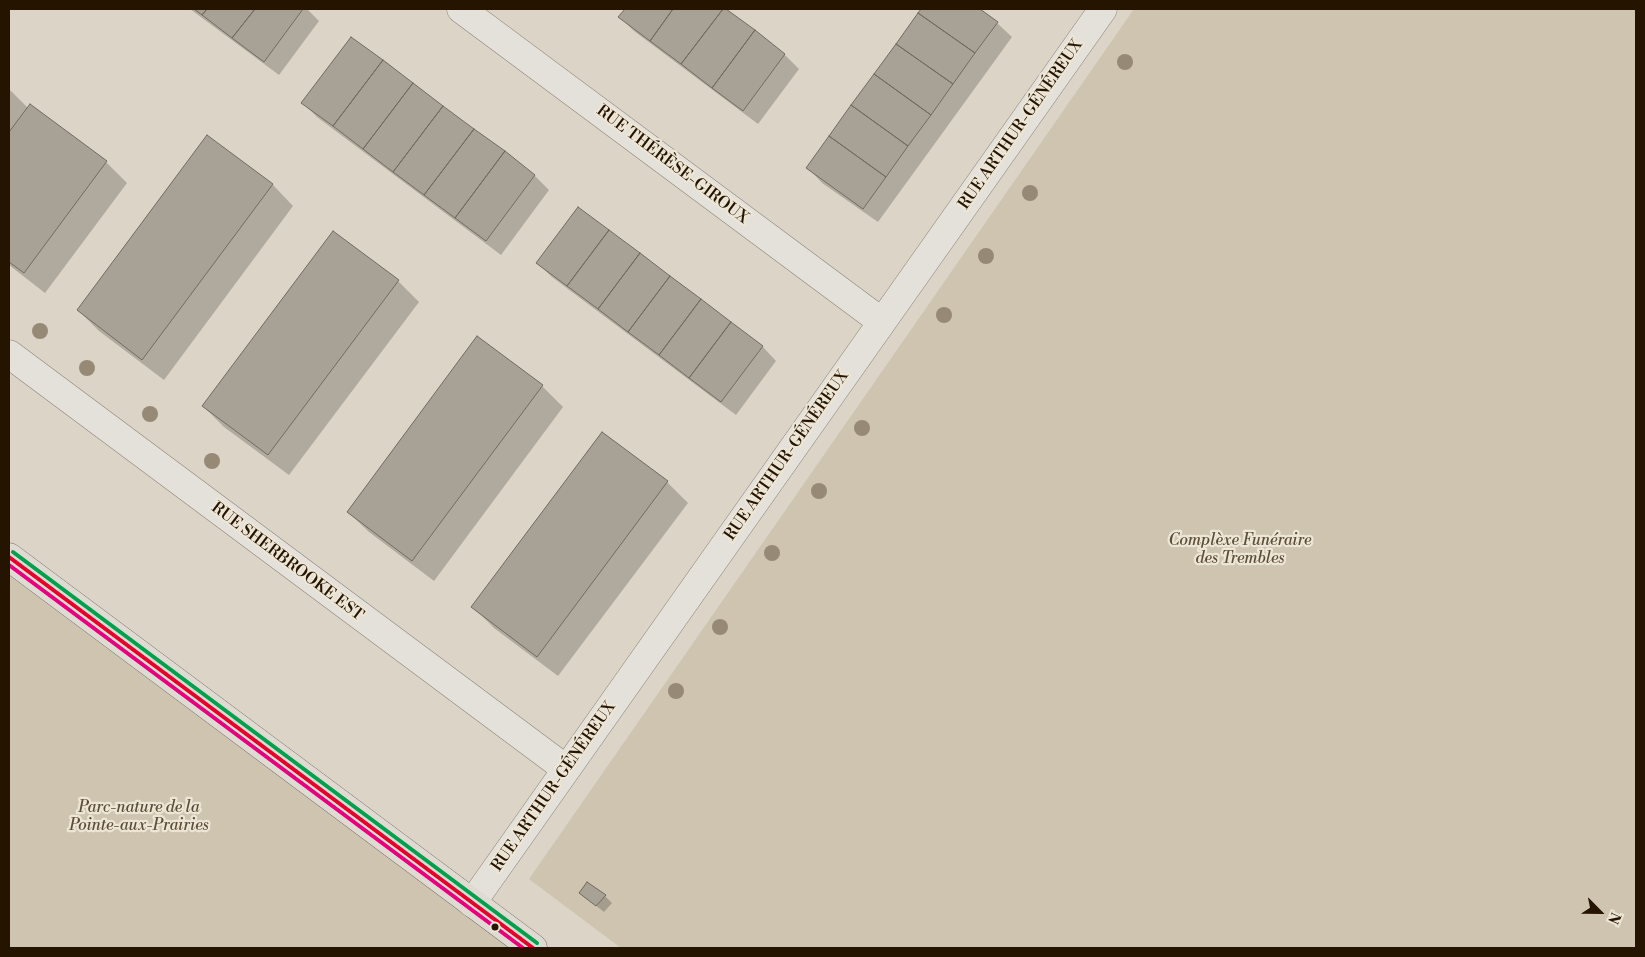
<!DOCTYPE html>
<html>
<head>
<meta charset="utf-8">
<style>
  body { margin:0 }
  #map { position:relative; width:1645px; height:957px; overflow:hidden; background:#dcd4c6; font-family:"Libre Bodoni",serif }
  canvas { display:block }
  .frame { position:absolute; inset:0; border:10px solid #241400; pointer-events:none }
  .north { position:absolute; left:1575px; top:887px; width:50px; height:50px; -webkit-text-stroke:4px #ede5d5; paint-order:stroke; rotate:113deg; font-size:14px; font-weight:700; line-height:20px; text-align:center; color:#241400 }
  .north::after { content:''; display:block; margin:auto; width:18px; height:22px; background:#241400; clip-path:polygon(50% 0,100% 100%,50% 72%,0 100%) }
</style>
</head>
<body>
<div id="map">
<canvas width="1645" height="957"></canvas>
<div class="frame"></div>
<div class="north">N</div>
</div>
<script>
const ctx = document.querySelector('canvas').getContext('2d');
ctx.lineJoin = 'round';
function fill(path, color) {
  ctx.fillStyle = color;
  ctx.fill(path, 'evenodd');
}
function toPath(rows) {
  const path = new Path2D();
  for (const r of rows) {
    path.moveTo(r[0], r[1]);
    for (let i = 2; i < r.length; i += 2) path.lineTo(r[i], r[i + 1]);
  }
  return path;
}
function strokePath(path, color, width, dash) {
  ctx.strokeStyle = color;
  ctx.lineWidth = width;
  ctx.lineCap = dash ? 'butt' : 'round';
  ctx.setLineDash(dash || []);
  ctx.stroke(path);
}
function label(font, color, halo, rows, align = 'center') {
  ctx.font = font + ' "Libre Bodoni",serif';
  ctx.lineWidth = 4.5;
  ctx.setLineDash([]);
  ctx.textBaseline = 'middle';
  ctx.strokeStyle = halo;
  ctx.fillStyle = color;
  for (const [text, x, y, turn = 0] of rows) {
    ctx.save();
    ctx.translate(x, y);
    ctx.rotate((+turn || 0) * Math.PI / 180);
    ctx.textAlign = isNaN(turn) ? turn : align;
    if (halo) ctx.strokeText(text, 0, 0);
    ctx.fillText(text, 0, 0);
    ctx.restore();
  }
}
fill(toPath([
  [1134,9,1636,9,1636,948,621,948,529,879],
  [9,557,533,948,9,948]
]), '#cec4b0');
fill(toPath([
  [190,9,307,9,319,21,279,75],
  [626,9,723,9,785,55,799,69,758,124,634,31,620,17],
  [922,9,978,9,997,23,1012,37,878,222,822,183,808,168],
  [351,38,535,176,549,190,501,255,317,117,303,103],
  [9,89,28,108,30,106,106,162,127,183,45,293,9,265],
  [208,137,273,185,293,206,164,380,99,331,78,310],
  [537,263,762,346,776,361,736,415,552,277],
  [398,281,419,302,289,475,224,427,203,406],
  [542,386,563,407,434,581,369,532,348,512],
  [602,434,667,482,688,503,558,676,494,628,473,607],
  [580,893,605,896,612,903,604,912]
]), '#0003');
const building = toPath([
  [194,9,207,9,202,15,194,9],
  [207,9,255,9,232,38,202,15,207,9],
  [255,9,303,9,264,62,232,38,255,9],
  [625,9,673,9,650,41,618,17,625,9],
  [673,9,723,9,681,64,650,41,673,9],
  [723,9,726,9,755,30,712,88,681,64,723,9],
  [921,9,980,9,998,22,975,53,918,13,921,9],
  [918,13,975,53,953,84,896,44,918,13],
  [755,30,785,54,743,111,712,88,755,30],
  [351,37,383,60,333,126,301,103,351,37],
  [896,44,953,84,931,115,874,74,896,44],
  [383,60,413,83,363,149,333,126,383,60],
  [874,74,931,115,908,146,851,105,874,74],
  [413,83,443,106,393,172,363,149,413,83],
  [30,104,107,161,24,273,9,262,9,132,30,104],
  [851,105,908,146,886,177,829,136,851,105],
  [443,106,474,129,424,195,393,172,443,106],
  [474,129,505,151,455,218,424,195,474,129],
  [207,135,273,184,142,360,77,310,207,135],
  [829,136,886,177,863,209,806,168,829,136],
  [505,151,535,175,486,241,455,218,505,151],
  [578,207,609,230,567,286,536,263,578,207],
  [609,230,640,253,598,309,567,286,609,230],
  [333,231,399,280,268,455,202,406,333,231],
  [640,253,670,276,628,332,598,309,640,253],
  [670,276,701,299,659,355,628,332,670,276],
  [701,299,731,322,689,378,659,355,701,299],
  [731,322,763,346,721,402,689,378,731,322],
  [477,336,543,385,412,561,347,512,477,336],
  [602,432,668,481,537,657,471,607,602,432],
  [587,882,606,895,596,906,579,893,587,882]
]);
fill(building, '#a7a196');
strokePath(building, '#706a60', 1);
const street = toPath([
  [461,9,882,322],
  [9,354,566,769],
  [472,903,1103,9]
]);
const primary = toPath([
  [9,557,533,948]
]);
strokePath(street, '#8b847a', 29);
strokePath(primary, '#706a60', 29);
strokePath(street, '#e4e0da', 28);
strokePath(primary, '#dfdbd3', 28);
strokePath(toPath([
  [9,557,533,948]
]), '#e4002b', 4);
strokePath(toPath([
  [9,565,523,948]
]), '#e5007d', 4);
strokePath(toPath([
  [13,552,537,943]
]), '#029f4d', 4);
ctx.fillStyle = '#968a77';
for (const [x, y] of [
  [1125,62],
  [1030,193],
  [986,256],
  [944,315],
  [40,331],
  [87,368],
  [150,414],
  [862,428],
  [212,461],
  [819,491],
  [772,553],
  [720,627],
  [676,691]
]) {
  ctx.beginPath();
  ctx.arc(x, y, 8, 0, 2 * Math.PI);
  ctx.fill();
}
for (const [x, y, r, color] of [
  [495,927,4.5,"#241400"]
]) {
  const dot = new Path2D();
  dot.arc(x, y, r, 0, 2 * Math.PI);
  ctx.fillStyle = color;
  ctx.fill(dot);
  strokePath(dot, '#ede5d5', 2);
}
label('16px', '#241400', '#ede5d5', [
  ["RUE ARTHUR-GÉNÉREUX",1021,125,-55],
  ["RUE THÉRÈSE-GIROUX",672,165,37],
  ["RUE ARTHUR-GÉNÉREUX",787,456,-55],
  ["RUE SHERBROOKE EST",287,562,37],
  ["RUE ARTHUR-GÉNÉREUX",554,787,-55]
]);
label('italic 16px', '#5c4d37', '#ede5d5', [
  ["Complèxe Funéraire",1240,541],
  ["des Trembles",1240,559],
  ["Parc-nature de la",139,808],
  ["Pointe-aux-Prairies",139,826]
]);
</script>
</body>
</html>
